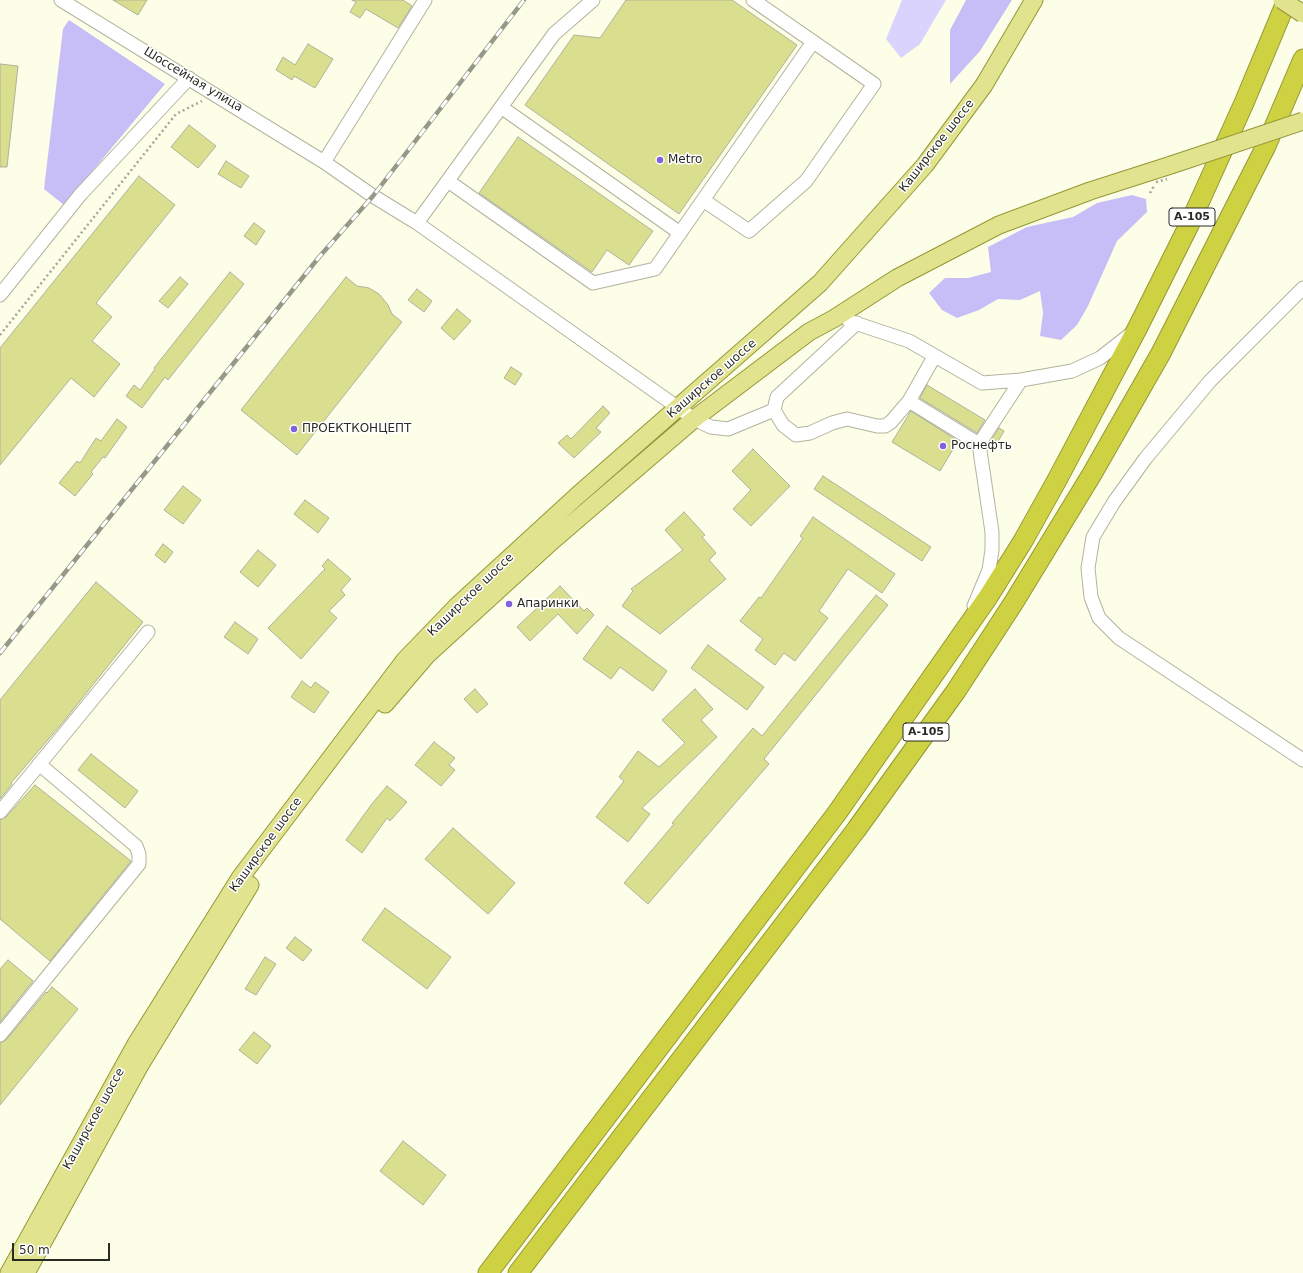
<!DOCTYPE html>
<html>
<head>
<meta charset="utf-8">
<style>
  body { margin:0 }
  #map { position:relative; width:1303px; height:1273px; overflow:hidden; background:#fcfee7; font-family:"DejaVu Sans",sans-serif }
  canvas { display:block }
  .scale { position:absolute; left:12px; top:1243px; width:98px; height:18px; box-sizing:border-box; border:2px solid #2a2b23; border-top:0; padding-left:5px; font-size:12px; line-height:14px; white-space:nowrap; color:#2a2b23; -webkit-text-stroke:3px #fff; paint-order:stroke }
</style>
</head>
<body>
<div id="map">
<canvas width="1303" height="1273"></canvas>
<div class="scale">50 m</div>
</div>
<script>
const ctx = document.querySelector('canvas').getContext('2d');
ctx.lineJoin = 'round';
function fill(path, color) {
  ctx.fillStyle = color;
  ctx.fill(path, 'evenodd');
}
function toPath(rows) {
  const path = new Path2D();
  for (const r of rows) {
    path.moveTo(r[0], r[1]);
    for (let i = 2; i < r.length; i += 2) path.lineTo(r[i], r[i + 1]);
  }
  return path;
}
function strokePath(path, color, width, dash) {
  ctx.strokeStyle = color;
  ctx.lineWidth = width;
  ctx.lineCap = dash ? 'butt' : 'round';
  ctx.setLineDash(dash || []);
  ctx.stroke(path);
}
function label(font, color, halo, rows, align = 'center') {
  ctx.font = font + ' "DejaVu Sans",sans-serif';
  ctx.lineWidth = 3;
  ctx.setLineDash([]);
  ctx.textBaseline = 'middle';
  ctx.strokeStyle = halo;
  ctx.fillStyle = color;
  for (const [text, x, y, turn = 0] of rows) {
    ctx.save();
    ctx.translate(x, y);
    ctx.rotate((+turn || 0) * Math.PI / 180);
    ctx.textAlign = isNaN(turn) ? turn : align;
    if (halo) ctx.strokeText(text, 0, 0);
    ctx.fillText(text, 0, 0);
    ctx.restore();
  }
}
fill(toPath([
  [902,0,946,0,920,44,901,58,886,39]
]), '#dad3fd');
fill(toPath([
  [966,0,1012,0,980,51,950,84,950,30],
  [69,20,165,84,64,205,44,189,63,29],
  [1132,195,1146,199,1147,212,1117,241,1088,306,1077,325,1061,340,1040,336,1043,313,1040,291,1020,300,998,299,979,310,957,318,942,310,929,293,945,278,968,278,991,272,988,247,1027,227,1073,217,1097,203]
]), '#c7bdf7');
const building = toPath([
  [113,0,147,0,138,15,113,0],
  [352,0,403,0,412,6,398,28,366,9,360,18,350,12,356,2,352,0],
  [626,0,732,0,797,45,679,214,525,105,574,35,600,38,626,0],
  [308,44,333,59,315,88,294,76,292,80,276,70,283,57,295,65,308,44],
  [0,64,18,66,7,167,0,167,0,64],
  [189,125,216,146,198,168,171,147,189,125],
  [518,137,653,231,629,265,607,250,592,272,479,193,518,137],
  [226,161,249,176,241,188,218,174,226,161],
  [139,176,175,205,96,303,112,317,92,341,120,364,94,397,71,378,0,465,0,348,139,176],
  [254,223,265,231,256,245,244,236,254,223],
  [230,272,244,284,168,380,165,377,142,408,126,396,134,385,140,390,155,369,154,368,230,272],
  [180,277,188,284,168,308,159,301,180,277],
  [346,277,357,286,369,288,379,294,388,305,392,314,402,322,297,455,241,410,346,277],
  [417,289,432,301,424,312,408,300,417,289],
  [457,309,471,321,454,340,441,328,457,309],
  [511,367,522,374,515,385,504,378,511,367],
  [927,385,985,420,977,433,920,398,927,385],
  [603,406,610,413,596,428,601,432,574,458,558,443,567,435,571,439,603,406],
  [911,411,958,441,940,471,892,442,911,411],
  [117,419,127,427,105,458,103,457,91,472,93,474,75,496,59,483,77,461,80,463,96,438,101,441,117,419],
  [999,428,1004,431,996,445,990,442,999,428],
  [753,449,790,486,751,526,733,509,751,490,732,471,753,449],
  [823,476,931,547,922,561,814,489,823,476],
  [183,486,201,500,183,524,164,510,183,486],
  [305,500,329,518,318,533,294,514,305,500],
  [684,512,705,535,702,537,716,553,709,560,726,579,660,634,622,606,633,591,631,589,683,550,665,530,684,512],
  [813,517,895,574,882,593,848,569,819,611,828,618,795,661,784,653,775,665,755,650,763,639,740,621,759,597,761,598,803,538,800,536,813,517],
  [163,544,173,552,165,563,155,555,163,544],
  [258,550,276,565,258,587,240,572,258,550],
  [328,559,351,579,341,590,345,595,329,611,337,618,301,659,268,628,325,569,322,566,328,559],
  [96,582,143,622,64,721,11,783,12,784,0,799,0,700,96,582],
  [560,586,584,611,587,608,594,615,577,634,558,614,530,641,517,627,560,586],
  [876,595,888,605,764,759,769,764,648,904,624,883,674,824,672,823,753,728,762,736,876,595],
  [235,622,258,639,248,654,224,637,235,622],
  [607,626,667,671,653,691,620,667,611,679,583,659,607,626],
  [708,645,764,687,747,710,691,668,708,645],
  [302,681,311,688,315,682,329,692,314,713,291,697,302,681],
  [475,689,488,704,477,713,464,699,475,689],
  [695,689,713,709,701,720,717,737,642,808,650,814,628,842,596,817,624,781,619,777,638,751,659,767,685,743,662,720,695,689],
  [434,742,455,758,449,765,455,770,441,786,415,765,434,742],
  [91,754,138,791,125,808,78,770,91,754],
  [35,785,131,861,50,961,0,919,0,820,6,817,35,785],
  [387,786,407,802,390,821,387,818,362,853,346,840,371,805,387,786],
  [453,828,515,883,488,914,425,859,453,828],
  [385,908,451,957,427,989,362,940,385,908],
  [295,937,312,950,303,961,286,948,295,937],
  [265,957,276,964,256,995,245,989,265,957],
  [8,960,33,981,0,1022,0,969,8,960],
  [52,987,78,1009,0,1105,0,1043,6,1040,46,992,47,993,52,987],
  [254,1032,271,1046,257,1064,239,1050,254,1032],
  [403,1141,446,1175,423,1205,380,1171,403,1141]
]);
fill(building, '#dade8f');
strokePath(building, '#b0b19c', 1);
const minor = toPath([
  [61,0,324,162,373,196,417,223,694,419,711,427,728,429,774,410],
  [501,107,680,233],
  [324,162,425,0],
  [448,181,593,283,655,269,703,200,749,231,806,181,874,84,753,0],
  [703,200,813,42],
  [417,223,554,34,593,0],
  [1303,288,1210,381,1145,459,1114,502,1093,537,1088,568,1091,597,1099,618,1119,638,1303,760],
  [0,295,80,195,189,78],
  [849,321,909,341,982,383,1021,380,1072,371,1100,358,1132,333],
  [857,323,777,397,774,410,783,425,796,435,810,433,832,423,847,419,877,426,885,426,891,422,909,401,934,357],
  [909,401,979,444],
  [974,606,989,570,992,550,992,532,979,444,1021,380],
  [0,812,148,632],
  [0,1035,139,864,139,854,136,846,39,764]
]);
const major = toPath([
  [385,704,427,655,552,541,694,419,809,332,835,318,897,278,999,225,1090,191,1171,165],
  [9,1273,136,1044,240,878,405,660,457,606,577,496,820,283,925,165,984,85,1034,0],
  [26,1273,140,1065,250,885]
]);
const highway = toPath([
  [488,1273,837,813,988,597,1023,541,1057,480,1137,329,1189,225,1244,103,1287,0],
  [518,1273,856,830,956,691,1014,602,1092,474,1161,353,1266,146,1303,59]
]);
strokePath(minor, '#b2b39e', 15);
strokePath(major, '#959737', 19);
strokePath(highway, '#959737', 21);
strokePath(toPath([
  [1150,193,1154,186],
  [0,335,176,114,202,101]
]), '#a5a796', 2.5, [2, 3]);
strokePath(minor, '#fff', 13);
strokePath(major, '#e2e38e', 17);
strokePath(highway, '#ced142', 19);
const rail = toPath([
  [0,653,320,256,373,196,524,0]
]);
strokePath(rail, '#969888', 4.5);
strokePath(rail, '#fff', 3, [9]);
const majorBridge = toPath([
  [1282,0,1303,14],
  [1171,165,1303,121]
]);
strokePath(majorBridge, '#959737', 19, []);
strokePath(toPath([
  [1156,182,1167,179]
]), '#a5a796', 2.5, [2, 3]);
strokePath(majorBridge, '#e2e38e', 17);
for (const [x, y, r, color] of [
  [660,160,4,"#8261dc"],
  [294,429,4,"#8261dc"],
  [943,446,4,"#8261dc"],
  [509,604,4,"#8261dc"]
]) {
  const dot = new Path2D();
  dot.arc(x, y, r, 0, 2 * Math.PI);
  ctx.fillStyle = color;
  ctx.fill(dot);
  strokePath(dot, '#fff', 1.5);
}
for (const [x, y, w] of [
  [1192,217,46],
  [926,732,46]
]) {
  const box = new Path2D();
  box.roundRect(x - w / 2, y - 9, w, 18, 3);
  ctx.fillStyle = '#fff';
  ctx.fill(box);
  strokePath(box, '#2a2b23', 1);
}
label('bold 11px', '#2a2b23', null, [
  ["А-105",1192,217],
  ["А-105",926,732]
]);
label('12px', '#2a2b23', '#fff', [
  ["Шоссейная улица",193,80,31],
  ["Каширское шоссе",937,146,-52],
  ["Каширское шоссе",712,379,-41],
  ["Каширское шоссе",471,595,-44],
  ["Каширское шоссе",266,845,-54],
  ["Каширское шоссе",94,1119,-61]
]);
label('12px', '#2a2b23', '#fff', [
  ["Metro",668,160],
  ["ПРОЕКТКОНЦЕПТ",302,429],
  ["Роснефть",951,446],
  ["Апаринки",517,604]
], 'left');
</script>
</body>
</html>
